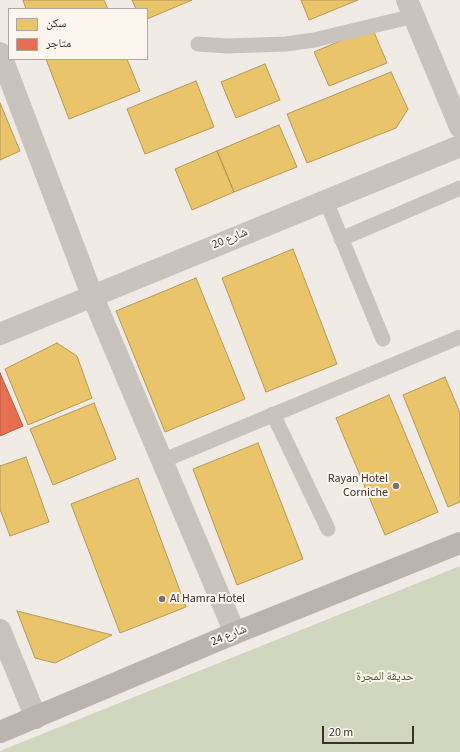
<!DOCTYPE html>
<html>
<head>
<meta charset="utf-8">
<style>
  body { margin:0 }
  #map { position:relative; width:460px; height:752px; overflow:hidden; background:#f0ebe5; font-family:"Source Sans 3","Noto Naskh Arabic",sans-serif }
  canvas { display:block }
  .legend { position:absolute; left:8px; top:8px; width:140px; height:52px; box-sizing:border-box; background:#fbf5ee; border:1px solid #aea6a0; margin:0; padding:5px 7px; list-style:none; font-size:12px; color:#3b302b }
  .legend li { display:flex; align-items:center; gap:8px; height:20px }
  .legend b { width:20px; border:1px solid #aea6a0 }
  .scale { position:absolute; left:322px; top:726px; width:92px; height:18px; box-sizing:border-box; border:2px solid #3b302b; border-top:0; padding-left:5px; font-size:12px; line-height:14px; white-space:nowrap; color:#3b302b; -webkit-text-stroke:3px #fbf5ee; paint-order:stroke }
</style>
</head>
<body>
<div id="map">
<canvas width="460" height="752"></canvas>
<ul class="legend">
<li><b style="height:11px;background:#e9c46a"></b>سكن</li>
<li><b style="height:11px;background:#e76f51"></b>متاجر</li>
</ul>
<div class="scale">20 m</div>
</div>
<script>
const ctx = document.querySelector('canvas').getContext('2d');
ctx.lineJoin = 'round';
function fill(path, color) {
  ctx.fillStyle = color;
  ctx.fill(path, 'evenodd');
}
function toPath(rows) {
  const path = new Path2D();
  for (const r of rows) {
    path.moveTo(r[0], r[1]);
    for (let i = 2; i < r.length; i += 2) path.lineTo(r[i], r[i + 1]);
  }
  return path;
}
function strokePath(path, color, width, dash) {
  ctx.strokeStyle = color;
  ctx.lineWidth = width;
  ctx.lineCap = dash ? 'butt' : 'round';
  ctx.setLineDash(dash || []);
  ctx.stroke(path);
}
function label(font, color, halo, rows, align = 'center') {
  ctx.font = font + ' "Source Sans 3","Noto Naskh Arabic",sans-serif';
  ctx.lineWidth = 4;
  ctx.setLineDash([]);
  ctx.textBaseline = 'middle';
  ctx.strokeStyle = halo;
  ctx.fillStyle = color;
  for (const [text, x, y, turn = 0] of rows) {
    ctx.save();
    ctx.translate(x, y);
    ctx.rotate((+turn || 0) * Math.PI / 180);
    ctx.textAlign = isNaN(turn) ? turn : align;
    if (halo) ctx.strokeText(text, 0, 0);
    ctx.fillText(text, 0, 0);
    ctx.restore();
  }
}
fill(toPath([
  [460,566,460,752,0,752,0,751]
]), '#d1d6bf');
const homes = toPath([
  [23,0,104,0,108,9,26,9,23,0],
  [132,0,192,0,147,19,147,9,136,9,132,0],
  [301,0,358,0,309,20,301,0],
  [363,31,374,32,387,63,329,86,314,52,363,31],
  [46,59,127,59,140,91,69,119,46,59],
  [265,64,280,100,236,118,221,82,265,64],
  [391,72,408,109,396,128,307,163,287,114,391,72],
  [196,81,214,127,145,154,127,109,196,81],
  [0,103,20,151,0,160,0,103],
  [279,125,297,167,234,192,217,151,279,125],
  [217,151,234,192,192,210,175,169,217,151],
  [293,249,337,364,266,392,222,278,293,249],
  [196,278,245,399,165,432,116,311,196,278],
  [57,343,77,356,92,398,28,425,5,369,57,343],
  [445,377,460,413,460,502,448,507,403,395,445,377],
  [389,395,438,512,385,535,336,418,389,395],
  [94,403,116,459,53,485,30,429,94,403],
  [258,443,303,559,237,585,193,469,258,443],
  [26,457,49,522,10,536,0,509,0,466,26,457],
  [138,478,186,607,120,633,71,504,138,478],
  [17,611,112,635,55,663,35,658,17,611]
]);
fill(homes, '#e9c46a');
strokePath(homes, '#b59857', 1);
const shops = toPath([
  [0,373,23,426,0,436,0,373]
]);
fill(shops, '#e76f51');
strokePath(shops, '#b35c46', 1);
strokePath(toPath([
  [198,44,227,46,286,44,314,40,414,16],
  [326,201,383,339],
  [341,239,460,188],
  [273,414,328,529],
  [162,461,460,337]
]), '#c9c3be', 15);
strokePath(toPath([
  [407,0,460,127],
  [0,53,92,295,235,633],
  [0,334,460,146],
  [0,630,36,718]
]), '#c9c3be', 22);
strokePath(toPath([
  [0,732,235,633,460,543]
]), '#bab3ae', 22);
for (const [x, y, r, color] of [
  [396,486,4,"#7a716c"],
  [162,599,4,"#7a716c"]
]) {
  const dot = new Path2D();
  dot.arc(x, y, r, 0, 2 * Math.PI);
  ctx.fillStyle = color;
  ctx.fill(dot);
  strokePath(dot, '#fbf5ee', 1.5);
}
label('12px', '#3b302b', '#fbf5ee', [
  ["شارع 20",230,239,-22],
  ["شارع 24",229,636,-22]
]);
label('12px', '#3b302b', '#fbf5ee', [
  ["Rayan Hotel",388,479],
  ["Corniche",388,493],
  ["Al Hamra Hotel",170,599,"left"]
], 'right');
label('12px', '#4a5a2e', '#fbf5ee', [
  ["حديقة المجرة",385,677]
]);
</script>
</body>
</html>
